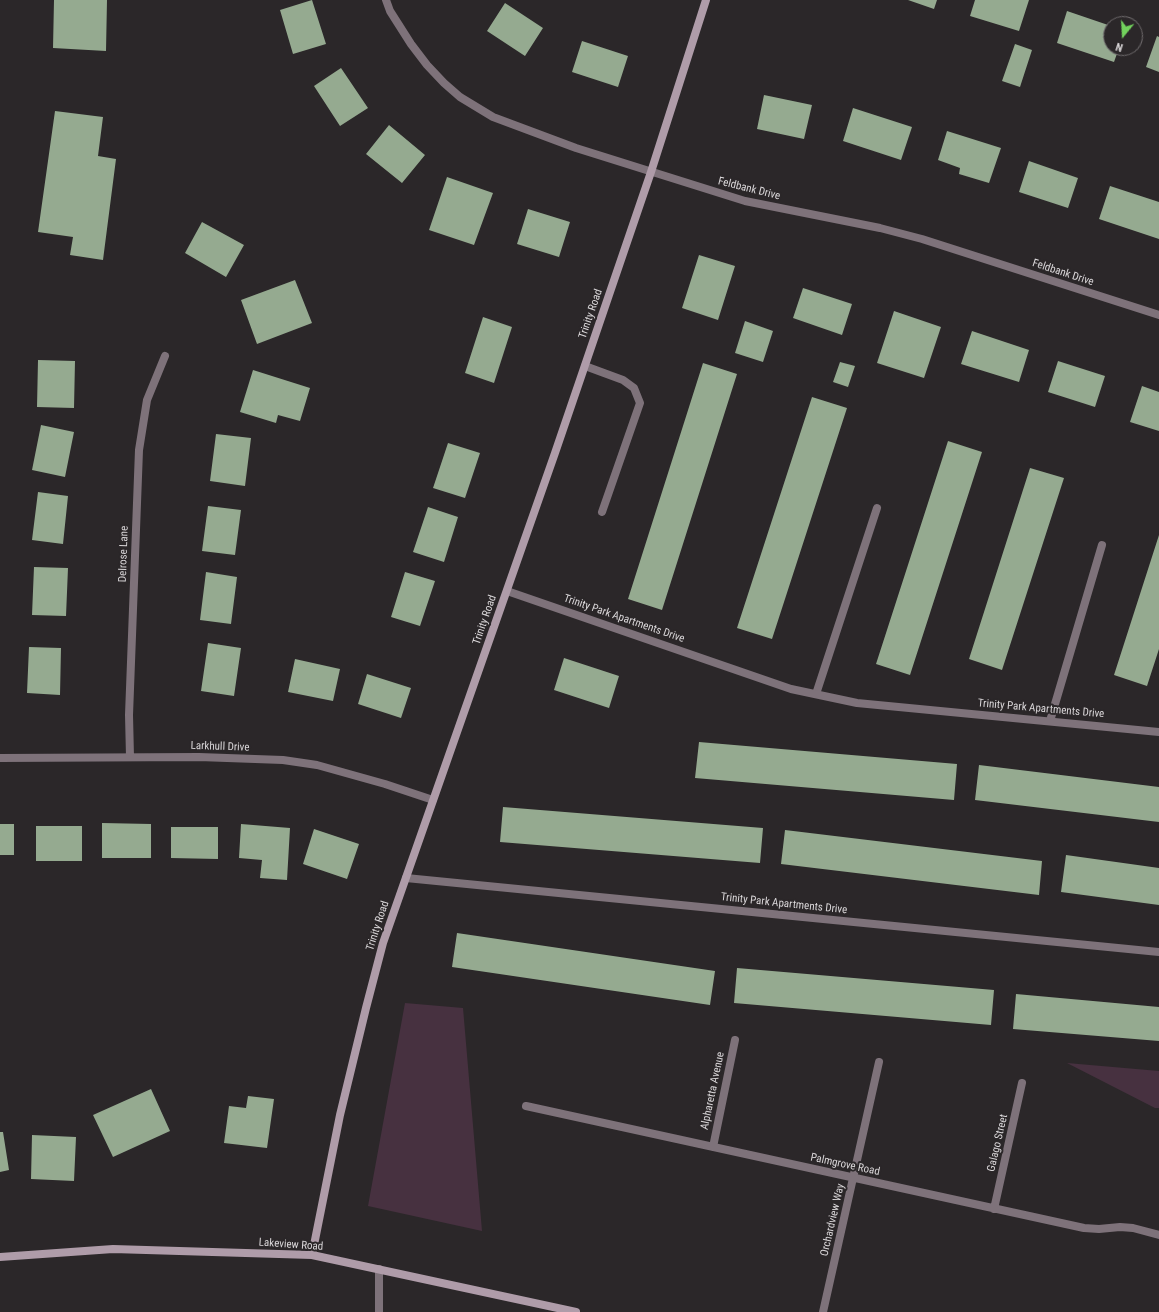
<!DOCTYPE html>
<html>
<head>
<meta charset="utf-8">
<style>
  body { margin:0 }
  #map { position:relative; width:1159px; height:1312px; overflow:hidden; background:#2b2729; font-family:"Roboto Condensed",sans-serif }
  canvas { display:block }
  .north { position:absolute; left:1103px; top:16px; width:40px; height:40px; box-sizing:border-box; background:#2b2729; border:1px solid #716d6f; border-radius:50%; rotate:198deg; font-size:11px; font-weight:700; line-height:16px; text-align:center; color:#dad7d9 }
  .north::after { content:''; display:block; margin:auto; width:14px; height:18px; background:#72d25d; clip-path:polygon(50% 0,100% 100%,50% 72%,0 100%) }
</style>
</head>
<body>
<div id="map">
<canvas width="1159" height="1312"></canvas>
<div class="north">N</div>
</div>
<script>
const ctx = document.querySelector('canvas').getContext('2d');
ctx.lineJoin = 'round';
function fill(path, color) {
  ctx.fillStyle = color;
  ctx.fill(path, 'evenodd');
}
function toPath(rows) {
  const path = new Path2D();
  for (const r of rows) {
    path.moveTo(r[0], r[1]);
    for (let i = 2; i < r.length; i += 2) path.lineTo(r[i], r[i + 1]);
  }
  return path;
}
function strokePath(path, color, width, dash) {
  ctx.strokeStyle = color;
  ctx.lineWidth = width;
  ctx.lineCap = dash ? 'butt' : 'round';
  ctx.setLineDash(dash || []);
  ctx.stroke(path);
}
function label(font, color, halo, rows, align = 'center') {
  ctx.font = font + ' "Roboto Condensed",sans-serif';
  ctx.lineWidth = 4;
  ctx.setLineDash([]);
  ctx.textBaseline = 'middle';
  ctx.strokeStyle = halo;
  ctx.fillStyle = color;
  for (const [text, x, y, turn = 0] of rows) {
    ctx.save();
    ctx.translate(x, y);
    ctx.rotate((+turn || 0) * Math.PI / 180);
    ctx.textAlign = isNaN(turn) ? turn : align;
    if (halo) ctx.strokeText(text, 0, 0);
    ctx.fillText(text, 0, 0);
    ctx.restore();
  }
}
fill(toPath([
  [405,1003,463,1008,482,1231,368,1206],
  [1067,1063,1159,1071,1159,1108,1155,1108]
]), '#473140');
fill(toPath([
  [54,0,107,0,106,51,53,48],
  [312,0,326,44,293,54,280,10],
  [908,0,937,0,934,9],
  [975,0,1029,0,1019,31,970,16],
  [505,3,543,28,525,56,487,31],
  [1067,11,1111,26,1111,48,1119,48,1114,62,1057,43],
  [1157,36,1159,37,1159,72,1146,67],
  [582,41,628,56,618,87,572,72],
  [1015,44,1032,50,1020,87,1002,81],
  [341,68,368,108,340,126,314,86],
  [764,95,812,105,804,139,757,129],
  [853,108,912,127,901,160,843,141],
  [55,111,103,117,98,156,116,159,103,260,70,255,73,237,38,232],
  [389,125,425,155,402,183,366,154],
  [947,131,1001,148,989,183,959,174,960,168,938,160],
  [1029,161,1078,178,1068,208,1019,192],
  [447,177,493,193,474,245,429,230],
  [1110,186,1159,202,1159,239,1099,219],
  [528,209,570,222,559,257,517,244],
  [202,222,244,245,226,277,185,253],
  [699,255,735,266,718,320,682,308],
  [295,280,312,323,257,344,241,300],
  [803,288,852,304,842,335,793,318],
  [894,311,941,327,924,378,877,363],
  [483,317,512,327,494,383,465,373],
  [745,321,773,331,763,362,735,353],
  [972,331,1029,350,1019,382,961,364],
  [38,360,75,361,74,408,37,407],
  [1058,361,1105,376,1095,407,1048,392],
  [840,362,855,366,848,387,833,382],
  [703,363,737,374,662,610,628,599],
  [253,370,310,388,300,421,278,415,276,423,240,412],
  [1142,386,1159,392,1159,431,1130,422],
  [812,397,847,408,772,639,737,628],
  [41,425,74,432,65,477,32,470],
  [216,434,251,438,245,486,210,481],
  [948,441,982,452,910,675,876,664],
  [448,443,480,453,465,498,433,488],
  [1030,468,1064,478,1002,670,969,659],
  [38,492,68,496,63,544,32,540],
  [208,506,241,510,235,555,202,551],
  [428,507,458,517,444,562,413,552],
  [1159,535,1159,649,1147,686,1114,675],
  [34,567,68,568,66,616,32,615],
  [206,572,237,577,231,624,200,620],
  [405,572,435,581,420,626,391,617],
  [208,643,241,648,234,696,201,691],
  [29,647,61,648,60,695,27,693],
  [564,658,619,676,609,708,554,690],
  [295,659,340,669,333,701,288,692],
  [367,674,411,688,401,718,358,704],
  [699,742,957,764,954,800,695,778],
  [979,765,1159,787,1159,822,975,800],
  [503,807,763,828,760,863,500,842],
  [102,823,151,824,151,858,102,858],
  [0,824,14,824,14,855,0,855],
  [241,824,290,828,287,880,260,878,262,860,239,858],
  [36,826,82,826,82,861,36,861],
  [171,827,218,827,218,859,171,858],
  [314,829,359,844,347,879,303,864],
  [785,830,1042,861,1039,895,781,864],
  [1066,855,1159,868,1159,905,1061,892],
  [457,933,715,971,710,1005,452,967],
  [737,968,994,990,991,1025,734,1003],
  [1016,994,1159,1007,1159,1041,1013,1029],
  [151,1089,170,1131,113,1157,93,1115],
  [248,1096,274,1099,267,1148,224,1143,229,1106,246,1108],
  [0,1132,3,1132,9,1170,0,1172],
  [32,1135,76,1137,74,1181,31,1179]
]), '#95aa90');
strokePath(toPath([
  [585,366,623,380,634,388,640,403,602,512],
  [816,694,877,508],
  [1050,721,1102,545],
  [379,1312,379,1269]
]), '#7e727a', 8);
strokePath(toPath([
  [386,0,390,11,411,44,427,65,444,83,460,97,493,117,576,148,745,201,880,228,922,239,1159,315],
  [507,591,791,689,857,703,1159,732],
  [130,757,129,715,139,450,147,400,165,356],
  [0,758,199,757,283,760,317,765,385,784,433,800],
  [406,878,1159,952],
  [526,1106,1084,1228,1099,1229,1120,1227,1133,1228,1159,1235],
  [713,1147,735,1040],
  [994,1209,1022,1083],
  [823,1312,879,1062]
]), '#7e727a', 8);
strokePath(toPath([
  [312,1255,340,1115,366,1008,383,943,555,453,651,172,706,0],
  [0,1257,113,1249,312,1255,576,1312]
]), '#af9ca9', 8);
label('11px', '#dad7d9', '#2b2729', [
  ["Feldbank Drive",749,189,14],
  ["Feldbank Drive",1063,273,18],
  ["Trinity Road",591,314,-71],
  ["Delrose Lane",124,554,-88],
  ["Trinity Park Apartments Drive",624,619,19],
  ["Trinity Road",485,620,-71],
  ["Trinity Park Apartments Drive",1041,709,5],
  ["Larkhull Drive",220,747,2],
  ["Trinity Park Apartments Drive",784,904,6],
  ["Trinity Road",378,926,-72],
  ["Alpharetta Avenue",713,1091,-78],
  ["Galago Street",998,1143,-77],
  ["Palmgrove Road",845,1165,12],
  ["Orchardview Way",833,1220,-77],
  ["Lakeview Road",291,1245,4]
]);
</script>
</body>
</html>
